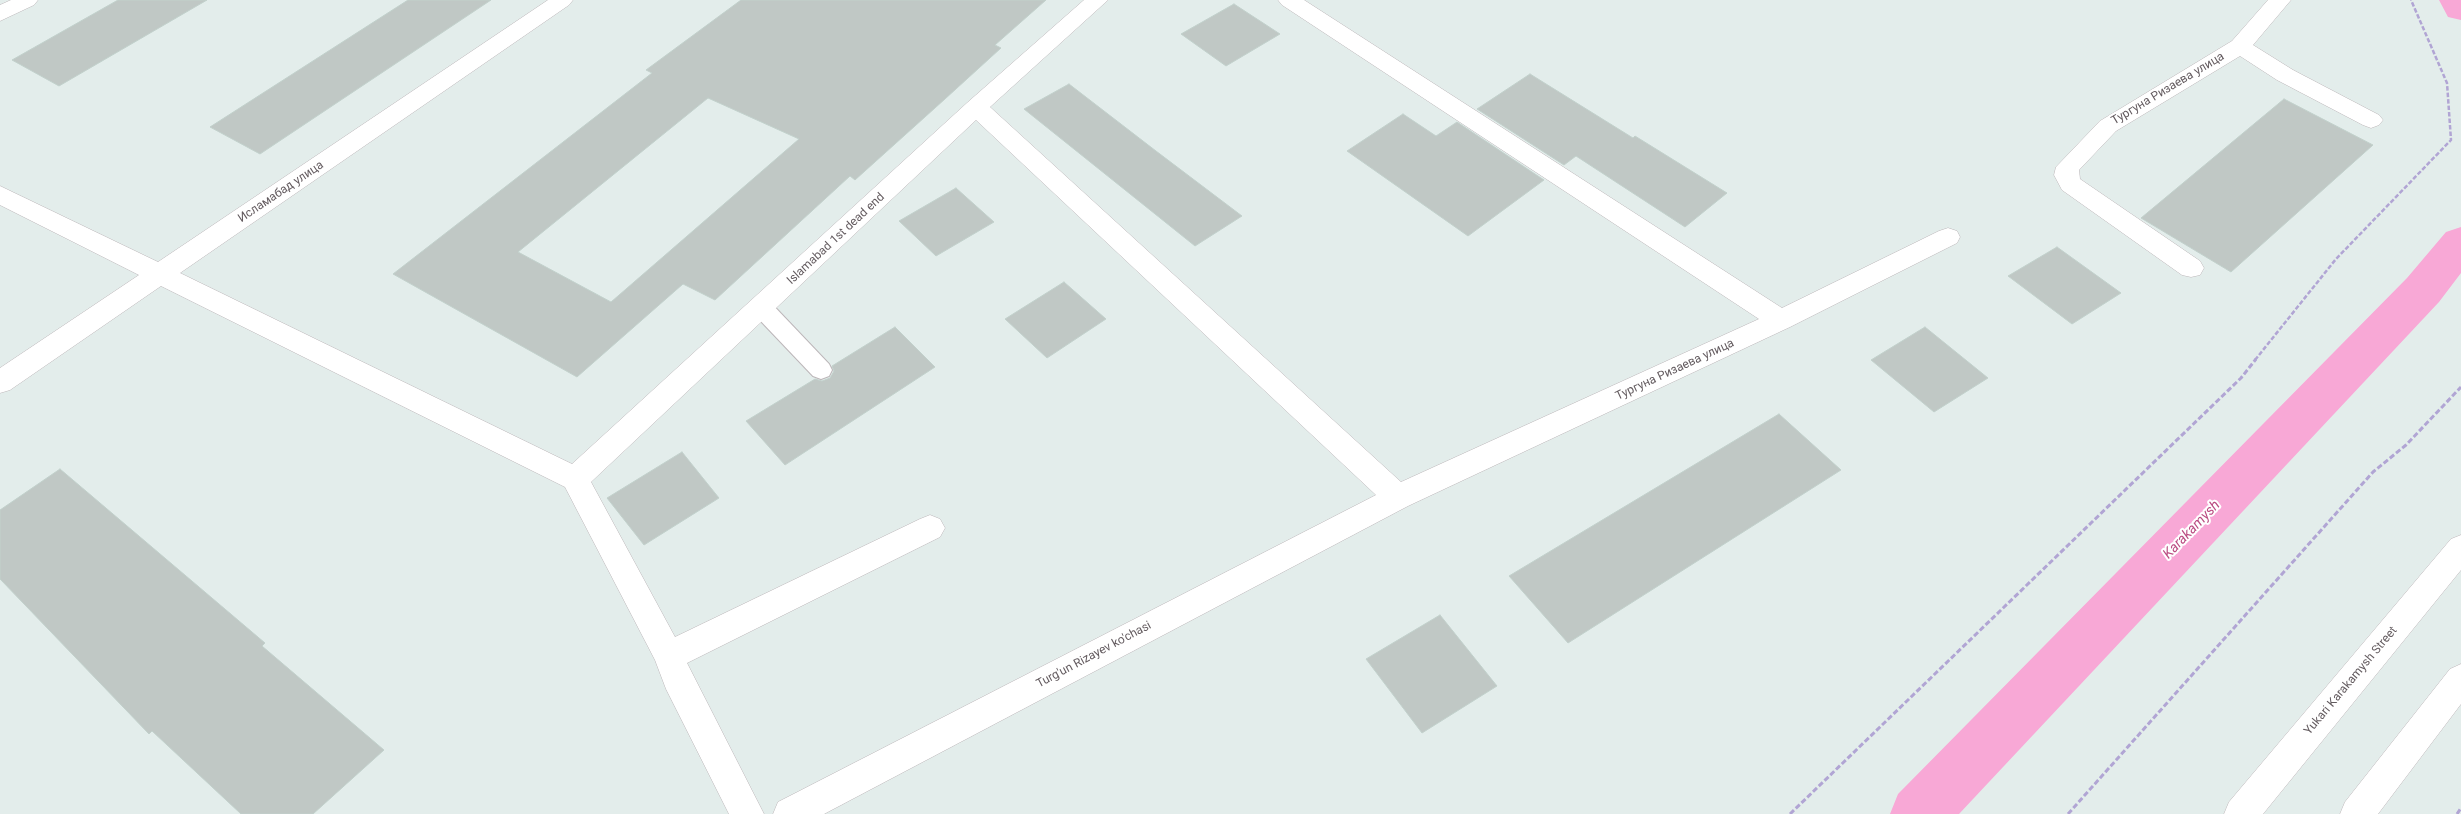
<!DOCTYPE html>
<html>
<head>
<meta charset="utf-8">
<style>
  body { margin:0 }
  canvas { display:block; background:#e3edeb }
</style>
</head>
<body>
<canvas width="2461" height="814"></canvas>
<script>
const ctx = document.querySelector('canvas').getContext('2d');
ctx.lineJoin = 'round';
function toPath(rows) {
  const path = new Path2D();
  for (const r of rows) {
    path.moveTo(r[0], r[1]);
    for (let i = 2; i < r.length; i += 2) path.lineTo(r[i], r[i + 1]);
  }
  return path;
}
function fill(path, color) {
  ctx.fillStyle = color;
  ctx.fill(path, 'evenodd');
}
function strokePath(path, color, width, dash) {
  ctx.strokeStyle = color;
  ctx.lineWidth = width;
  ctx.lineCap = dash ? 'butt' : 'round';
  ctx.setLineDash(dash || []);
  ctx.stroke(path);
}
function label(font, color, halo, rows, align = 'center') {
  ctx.font = font + ' Roboto,sans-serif';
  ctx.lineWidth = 4;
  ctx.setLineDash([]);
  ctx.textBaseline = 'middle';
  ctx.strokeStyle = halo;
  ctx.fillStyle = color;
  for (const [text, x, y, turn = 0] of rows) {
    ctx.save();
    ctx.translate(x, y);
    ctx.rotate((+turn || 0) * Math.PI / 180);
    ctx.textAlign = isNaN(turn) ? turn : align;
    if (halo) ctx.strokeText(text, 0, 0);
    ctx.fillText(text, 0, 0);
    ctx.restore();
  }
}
fill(toPath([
  [2439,0,2461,0,2461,20,2448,17,2439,0],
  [2461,227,2461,273,2439,302,1959,814,1890,814,1898,794,2407,278,2446,232,2461,227]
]), '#f8a8d6');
const building = toPath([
  [118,0,207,0,59,86,12,60,118,0],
  [408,0,491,0,260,154,210,127,408,0],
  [741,0,1046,0,995,45,1001,48,945,99,855,180,850,176,715,300,683,284,577,377,393,274,652,73,646,70,741,0],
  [708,98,799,139,611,302,518,252,708,98],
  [1234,4,1280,34,1226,66,1181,34,1234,4],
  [1530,74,1633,138,1635,136,1727,193,1685,227,1576,156,1564,165,1477,109,1530,74],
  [1069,84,1156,151,1242,216,1195,246,1024,109,1069,84],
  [2284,99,2373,145,2231,272,2141,218,2284,99],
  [1403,114,1436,136,1457,122,1544,180,1468,236,1347,151,1403,114],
  [956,188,994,222,936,256,899,221,956,188],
  [2057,247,2121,293,2072,324,2008,276,2057,247],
  [1064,282,1106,319,1047,358,1005,319,1064,282],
  [895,327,935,367,785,465,746,421,815,379,822,381,830,378,834,371,832,366,895,327],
  [1925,327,1988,378,1934,412,1871,360,1925,327],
  [1779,414,1841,470,1568,643,1509,576,1779,414],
  [682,452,719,498,644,545,607,498,682,452],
  [60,469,265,643,262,646,384,750,313,814,241,814,152,731,149,734,0,579,0,510,60,469],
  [1440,615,1497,686,1422,733,1366,659,1440,615]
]);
fill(building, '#c0c8c5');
strokePath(building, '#c2d1cc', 1);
const service = toPath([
  [762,300,770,302,829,364,832,370,829,376,821,379,813,376,754,314,751,308,754,302,762,300]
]);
const minor = toPath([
  [11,0,38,0,34,5,0,21,0,5,11,0],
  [548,0,573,0,569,5,180,273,572,464,968,102,1084,0,1108,0,990,107,1401,482,1759,319,1282,5,1278,0,1304,0,1782,308,1939,231,1948,228,1957,231,1960,237,1957,243,1790,327,1408,506,824,814,773,814,778,802,1376,495,976,120,591,482,675,637,920,519,930,515,940,519,945,528,940,537,687,663,764,814,729,814,666,689,655,660,565,487,161,286,10,390,0,393,0,368,139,275,0,205,0,186,158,262,548,0],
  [2268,0,2291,0,2253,45,2293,70,2379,115,2383,120,2379,125,2371,128,2363,125,2277,80,2240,56,2116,131,2079,170,2080,179,2200,261,2204,268,2200,275,2191,277,2182,275,2062,190,2054,175,2056,167,2100,121,2232,41,2268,0]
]);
const secondary = toPath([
  [2461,535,2461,570,2263,814,2224,814,2229,802,2451,539,2461,535],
  [2461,664,2461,704,2378,814,2340,814,2345,802,2450,669,2461,664]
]);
strokePath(service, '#bcb6b9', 2);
strokePath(minor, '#bcb6b9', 1);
strokePath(secondary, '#beb7ba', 1);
strokePath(toPath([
  [2255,360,2336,259,2451,140,2447,83,2411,0]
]), '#b1a5d4', 2.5, [4.5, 2]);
strokePath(toPath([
  [1790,814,2241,378,2256,359],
  [2068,814,2373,472,2406,445,2461,387],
  [2457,814,2461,808]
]), '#b1a5d4', 3, [5.5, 2.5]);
fill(service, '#fff');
fill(minor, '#fff');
fill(secondary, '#fff');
label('12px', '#635b5f', '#fff', [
  ["Тургуна Ризаева улица",2168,89,-31],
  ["Исламабад улица",281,192,-34],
  ["Islamabad 1st dead end",836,239,-43],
  ["Тургуна Ризаева улица",1675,370,-25],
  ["Turg'un Rizayev ko'chasi",1094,655,-28],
  ["Yukari Karakamysh Street",2351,681,-50]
]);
label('italic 14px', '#ba4c82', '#fff', [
  ["Karakamysh",2192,530,-46]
]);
</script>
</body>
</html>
